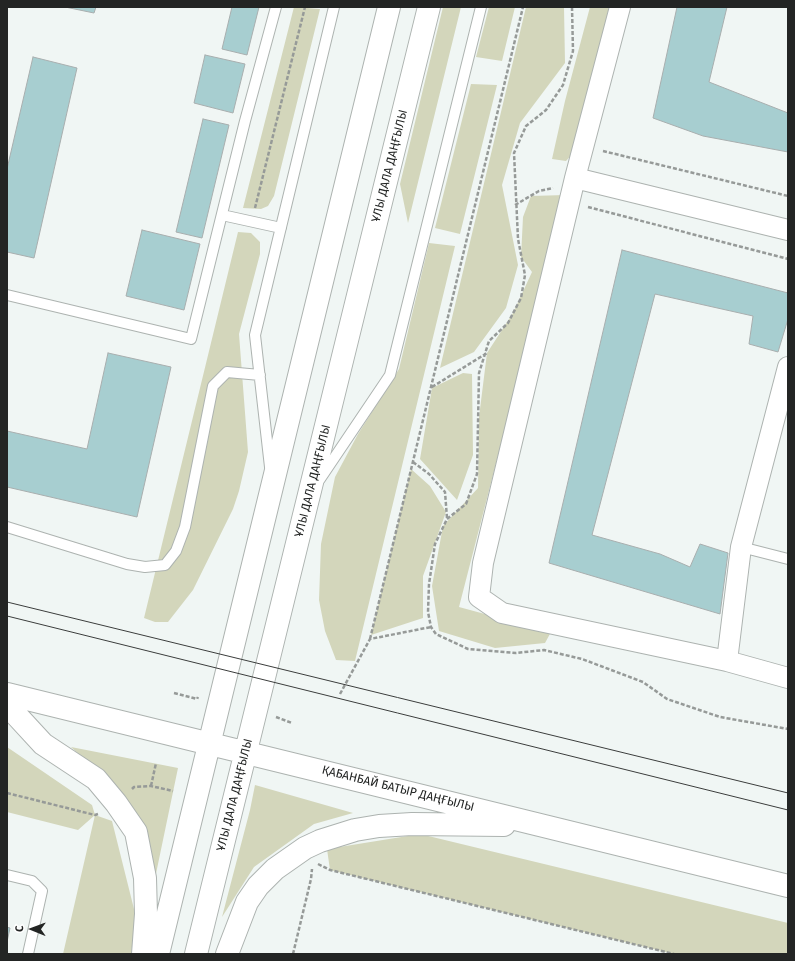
<!DOCTYPE html>
<html>
<head>
<meta charset="utf-8">
<style>
  body { margin:0 }
  #map { position:relative; width:795px; height:961px; overflow:hidden; background:#f0f6f4; font-family:"Fira Sans",sans-serif }
  canvas { display:block }
  .frame { position:absolute; inset:0; border:8px solid #232524; pointer-events:none }
  .north { position:absolute; left:12px; top:909px; width:40px; height:40px; -webkit-text-stroke:3px #fff; paint-order:stroke; rotate:271deg; font-size:11px; font-weight:700; line-height:16px; text-align:center; color:#232524 }
  .north::after { content:''; display:block; margin:auto; width:14px; height:18px; background:#232524; clip-path:polygon(50% 0,100% 100%,50% 72%,0 100%) }
</style>
</head>
<body>
<div id="map">
<canvas width="795" height="961"></canvas>
<div class="frame"></div>
<div class="north">С</div>
</div>
<script>
const ctx = document.querySelector('canvas').getContext('2d');
ctx.lineJoin = 'round';
function fill(path, color) {
  ctx.fillStyle = color;
  ctx.fill(path, 'evenodd');
}
function toPath(rows) {
  const path = new Path2D();
  for (const r of rows) {
    path.moveTo(r[0], r[1]);
    for (let i = 2; i < r.length; i += 2) path.lineTo(r[i], r[i + 1]);
  }
  return path;
}
function strokePath(path, color, width, dash) {
  ctx.strokeStyle = color;
  ctx.lineWidth = width;
  ctx.lineCap = dash ? 'butt' : 'round';
  ctx.setLineDash(dash || []);
  ctx.stroke(path);
}
function label(font, color, halo, rows, align = 'center') {
  ctx.font = font + ' "Fira Sans",sans-serif';
  ctx.lineWidth = 3;
  ctx.setLineDash([]);
  ctx.textBaseline = 'middle';
  ctx.strokeStyle = halo;
  ctx.fillStyle = color;
  for (const [text, x, y, turn = 0] of rows) {
    ctx.save();
    ctx.translate(x, y);
    ctx.rotate((+turn || 0) * Math.PI / 180);
    ctx.textAlign = isNaN(turn) ? turn : align;
    if (halo) ctx.strokeText(text, 0, 0);
    ctx.fillText(text, 0, 0);
    ctx.restore();
  }
}
fill(toPath([
  [294,7,320,9,274,196,268,206,261,209,243,208],
  [443,7,461,7,408,223,400,184],
  [489,7,515,7,502,61,476,57],
  [526,7,564,7,565,63,520,123,502,185,518,265,506,308,474,352,440,368],
  [590,7,609,7,576,150,566,161,552,159,565,101],
  [471,84,497,85,460,234,435,228],
  [565,195,459,607,551,632,545,643,495,648,439,631,432,586,443,526,478,488,479,417,487,353,513,313,532,272,521,257,523,217,531,196],
  [238,232,251,233,260,242,260,254,239,334,248,452,239,491,233,509,193,590,168,622,155,622,144,618],
  [429,243,455,246,355,661,336,660,325,631,319,600,321,544,335,477,358,434,399,369],
  [463,373,472,374,473,455,457,500,420,459,432,388],
  [411,469,430,486,446,512,423,576,423,618,371,635],
  [7,747,92,805,95,815,112,821,136,917,131,954,63,954,95,815,78,830,7,812],
  [71,747,178,768,153,888,124,796],
  [255,785,353,813,314,824,254,867,222,917,250,810],
  [420,834,788,923,788,954,674,954,330,870,327,849]
]), '#d3d6bb');
const building = toPath([
  [65,7,96,7,94,13,65,7],
  [232,7,259,7,247,55,222,49,232,7],
  [677,7,727,7,709,82,788,113,788,152,703,136,653,118,677,7],
  [205,55,245,64,233,113,194,103,205,55],
  [33,57,77,68,34,258,7,252,7,169,33,57],
  [203,119,229,125,202,238,176,232,203,119],
  [142,230,200,244,184,310,126,296,142,230],
  [622,250,788,293,788,319,778,352,749,344,753,316,655,294,592,535,660,554,690,567,700,544,728,553,720,614,549,563,622,250],
  [108,353,171,367,137,517,7,487,7,431,87,449,108,353],
  [7,927,10,928,7,942,7,927]
]);
fill(building, '#a7ced0');
strokePath(building, '#a8aeae', 1);
const lane = toPath([
  [222,215,281,228],
  [7,295,191,339,245,121,276,7],
  [270,467,255,335,334,7],
  [320,479,390,375,481,7],
  [7,527,127,564,145,567,165,565,176,551,185,527,213,386,227,372,260,375],
  [741,547,788,559],
  [7,875,32,881,42,891,28,954]
]);
const street = toPath([
  [620,7,575,178,483,563,479,597,502,613,727,661,788,678],
  [575,178,788,230],
  [727,661,741,547,788,367]
]);
const secondary = toPath([
  [7,694,788,886],
  [7,705,43,744,96,779,116,803,136,832,145,878,146,914,143,954],
  [158,954,389,7],
  [196,954,429,7],
  [227,954,247,902,258,886,275,869,305,848,320,841,355,830,379,826,412,824,504,825]
]);
strokePath(lane, '#adb3b0', 12);
strokePath(street, '#adb3b0', 22);
strokePath(secondary, '#adb3b0', 24);
strokePath(toPath([
  [572,7,573,51,563,85,546,110,526,126,514,153,518,239,525,275,521,298,508,323,489,341,479,373,477,474,466,504,447,519,435,544,429,584,428,612,431,627,436,634,468,649,516,653,544,650,582,659,643,682,667,699,720,717,788,729],
  [603,151,788,196],
  [515,205,539,191,553,188],
  [588,207,788,259],
  [255,208,305,7],
  [432,387,487,353],
  [413,462,429,474,445,492,447,518],
  [370,639,523,7],
  [174,693,197,699,198,697],
  [340,694,370,639,431,627],
  [276,717,292,723],
  [151,786,156,763],
  [132,789,134,787,151,786,173,791],
  [7,793,95,815,98,814],
  [318,864,330,870,674,954],
  [293,954,311,879,312,869]
]), '#969a98', 2.5, [4, 2]);
strokePath(lane, '#fff', 10);
strokePath(street, '#fff', 20);
strokePath(secondary, '#fff', 22);
strokePath(toPath([
  [7,602,788,793],
  [7,616,788,810]
]), '#3b3d3c', 1);
label('12px', '#232524', '#fff', [
  ["ҰЛЫ ДАЛА ДАҢҒЫЛЫ",390,166,-76],
  ["ҰЛЫ ДАЛА ДАҢҒЫЛЫ",313,481,-76],
  ["ҚАБАНБАЙ БАТЫР ДАҢҒЫЛЫ",398,789,14],
  ["ҰЛЫ ДАЛА ДАҢҒЫЛЫ",235,795,-76]
]);
</script>
</body>
</html>
